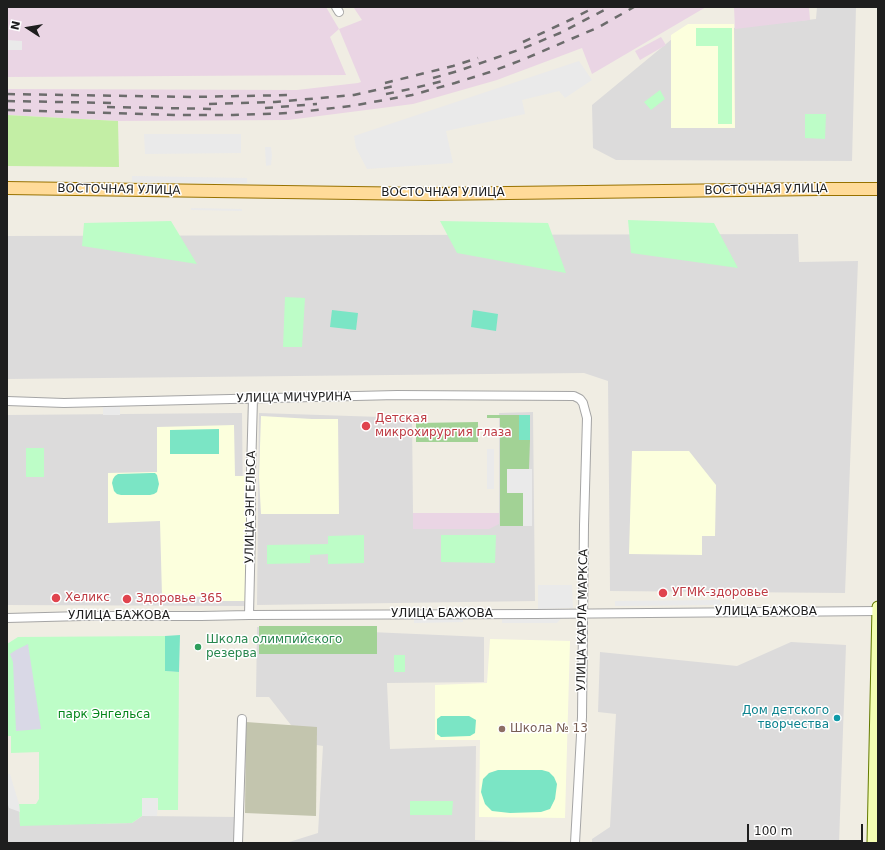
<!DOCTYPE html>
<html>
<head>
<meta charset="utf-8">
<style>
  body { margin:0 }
  #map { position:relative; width:885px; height:850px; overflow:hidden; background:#f0ede3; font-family:"DejaVu Sans",sans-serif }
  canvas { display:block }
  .frame { position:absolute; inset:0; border:8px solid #1e1e1e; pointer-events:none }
  .north { position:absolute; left:8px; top:8px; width:40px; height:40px; -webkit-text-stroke:3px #fff; paint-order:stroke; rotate:282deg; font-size:11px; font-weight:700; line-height:16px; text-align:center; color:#1e1e1e }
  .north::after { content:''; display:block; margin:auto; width:14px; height:18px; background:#1e1e1e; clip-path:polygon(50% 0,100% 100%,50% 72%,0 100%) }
  .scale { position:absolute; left:747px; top:824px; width:116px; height:18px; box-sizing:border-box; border:2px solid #1e1e1e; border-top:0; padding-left:5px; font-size:12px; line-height:14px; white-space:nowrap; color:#1e1e1e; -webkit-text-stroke:3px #fff; paint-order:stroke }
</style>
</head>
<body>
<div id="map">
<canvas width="885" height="850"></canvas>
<div class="frame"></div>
<div class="north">N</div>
<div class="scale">100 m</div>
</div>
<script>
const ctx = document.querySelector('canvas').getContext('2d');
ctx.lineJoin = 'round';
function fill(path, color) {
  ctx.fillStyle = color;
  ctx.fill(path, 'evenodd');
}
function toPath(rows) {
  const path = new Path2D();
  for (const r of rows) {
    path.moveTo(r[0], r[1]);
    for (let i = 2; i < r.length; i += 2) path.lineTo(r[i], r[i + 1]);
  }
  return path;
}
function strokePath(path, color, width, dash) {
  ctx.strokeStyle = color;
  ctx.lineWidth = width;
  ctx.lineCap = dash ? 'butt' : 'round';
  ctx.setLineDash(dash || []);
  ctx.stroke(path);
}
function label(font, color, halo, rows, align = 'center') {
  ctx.font = font + ' "DejaVu Sans",sans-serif';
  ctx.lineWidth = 3;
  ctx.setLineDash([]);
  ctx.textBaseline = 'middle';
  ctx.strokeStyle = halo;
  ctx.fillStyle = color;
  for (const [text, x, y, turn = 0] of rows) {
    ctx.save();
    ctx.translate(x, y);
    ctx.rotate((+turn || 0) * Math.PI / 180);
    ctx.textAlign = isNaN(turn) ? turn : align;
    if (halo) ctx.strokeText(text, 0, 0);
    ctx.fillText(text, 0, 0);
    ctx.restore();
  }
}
fill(toPath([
  [817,7,856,7,852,161,616,160,593,148,592,105,678,34,816,19],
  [798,234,799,262,858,261,845,593,610,591,608,381,584,373,7,379,7,236],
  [533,412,535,601,257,605,259,413,412,418,413,513,499,513,499,413],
  [242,413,244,606,7,605,7,415],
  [257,627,484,637,484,682,387,683,390,749,476,746,475,840,522,842,522,843,286,843,318,833,323,746,305,743,269,697,256,697],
  [791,642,846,645,839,843,592,843,592,839,610,827,616,714,598,712,600,652,737,666],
  [7,802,19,804,20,825,132,823,142,816,238,817,237,843,7,843]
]), '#dcdbdb');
fill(toPath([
  [7,7,326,7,339,29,362,20,354,8,356,7,706,7,592,74,582,48,497,80,413,104,288,120,118,121,7,115,7,89,297,90,358,83,361,82,339,29,330,37,346,75,7,77],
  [734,7,809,7,810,20,735,29],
  [661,37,666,45,640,60,635,51],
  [413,513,499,513,499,524,489,529,413,529]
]), '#ead5e4');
fill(toPath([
  [688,24,734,24,735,128,671,128,671,35],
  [261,416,312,419,338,419,339,514,261,514,259,477],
  [234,425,235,476,247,476,247,601,218,601,217,597,162,596,160,521,108,523,108,473,157,472,157,427],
  [632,451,689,451,716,485,715,536,702,536,702,555,629,554],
  [490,639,570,641,565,818,479,817,480,740,435,740,435,685,487,683]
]), '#fcffdd');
fill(toPath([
  [246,722,317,727,316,816,245,813]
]), '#c3c5ae');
fill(toPath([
  [7,115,118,121,119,167,8,166,7,165]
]), '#c3eea5');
fill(toPath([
  [487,415,519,415,519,439,530,440,529,469,507,469,523,493,523,526,500,526,500,418,487,418],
  [478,422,478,442,416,442,416,423],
  [259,626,377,626,377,654,259,654]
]), '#a2d295');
fill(toPath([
  [696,28,732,28,732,124,718,124,718,46,696,46],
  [660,90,665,99,651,110,644,102],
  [805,114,826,114,825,139,805,138],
  [628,220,714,223,738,268,631,253],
  [171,221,197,264,82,246,84,223],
  [440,221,548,223,566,273,457,253],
  [285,297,305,298,302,347,283,347],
  [26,448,44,448,44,477,26,477],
  [364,535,364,563,328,564,328,554,310,555,310,563,267,564,267,545,328,544,328,536],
  [441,535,496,535,495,563,441,562],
  [165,636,165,671,179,672,178,810,158,810,158,798,142,798,142,816,132,823,20,826,19,804,36,804,39,799,39,752,11,753,11,736,7,736,7,644,18,637],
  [394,655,405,655,405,672,394,672],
  [410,801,453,801,452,815,410,815]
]), '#bdfdc7');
fill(toPath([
  [332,310,358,313,356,330,330,327],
  [473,310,498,314,496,331,471,327],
  [519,415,530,415,530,440,519,440],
  [219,429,219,454,170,454,170,430],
  [151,473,155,473,157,475,159,484,157,492,154,494,150,495,121,495,117,494,114,491,112,483,113,479,115,476,118,474],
  [180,635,179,672,165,671,165,636],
  [441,716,469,716,476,720,475,733,470,736,441,737,437,734,437,719],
  [498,770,542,770,549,772,554,777,557,784,555,799,550,809,541,812,510,813,492,811,485,804,481,792,483,779,489,773]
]), '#7be5c5');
fill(toPath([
  [7,40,22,41,22,50,7,50],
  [579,61,592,80,565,98,559,91,522,100,525,114,446,131,453,163,367,169,356,148,354,136],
  [144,134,241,134,241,153,145,154],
  [265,147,271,147,272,155,271,165,266,166],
  [132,176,247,178,247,183,132,182],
  [191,208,242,209,242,211,191,210],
  [103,402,120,402,120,415,103,415],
  [487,449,494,449,494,489,487,489],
  [507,469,532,469,532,526,523,526,523,493,507,493],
  [538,585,572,585,573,608,538,609],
  [720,600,721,605,615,606,615,601],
  [463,615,463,622,414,623,414,616],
  [564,615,557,623,502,623,502,616],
  [7,774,10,774,19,804,20,812,9,808,8,805,7,805],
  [142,798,158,798,157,816,142,816]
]), '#eaeaea');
fill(toPath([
  [28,644,41,729,16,731,13,662,10,654,16,650]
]), '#d9d8e6');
const minor = toPath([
  [336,7,339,12],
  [7,401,64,403,397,395,574,396,580,399,583,403,587,418,584,525,582,717,575,843],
  [249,615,251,528,251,472,253,398],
  [7,618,83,616,201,616,249,615,535,614,878,611],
  [238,843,242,719]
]);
const secondary = toPath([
  [873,843,878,607]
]);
const primary = toPath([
  [7,188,353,193,430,194,819,189,878,189]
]);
strokePath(minor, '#a5a5a5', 10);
strokePath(secondary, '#637a00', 13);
strokePath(primary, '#987200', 14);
strokePath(minor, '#fff', 8);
strokePath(secondary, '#f4feb3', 11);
strokePath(primary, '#ffdb99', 12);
strokePath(toPath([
  [523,42,572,19,595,7],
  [433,78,458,71,524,48,560,33,610,7],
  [385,83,453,66,478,58],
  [7,94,191,97,292,95],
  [386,94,410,89,443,81],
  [7,101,115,103],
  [209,104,275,102,354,95,394,86],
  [107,107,217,109],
  [265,108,317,104],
  [7,110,174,115,233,115,290,113,351,106,412,95,455,83,490,72,522,60,599,27,634,7]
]), '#6c6c6c', 2.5, [8, 8]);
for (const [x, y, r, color] of [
  [366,426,5,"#e0444e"],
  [663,593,5,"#e0444e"],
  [56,598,5,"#e0444e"],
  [127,599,5,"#e0444e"],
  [198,647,4,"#2e9e5b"],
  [837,718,4,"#0f9aa8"],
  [502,729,4,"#8d6e63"]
]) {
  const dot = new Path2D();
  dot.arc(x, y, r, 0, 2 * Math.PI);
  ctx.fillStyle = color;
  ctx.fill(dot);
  strokePath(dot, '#fff', 1.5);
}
label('12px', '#1e1e1e', '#fff', [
  ["ВОСТОЧНАЯ УЛИЦА",119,190,1],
  ["ВОСТОЧНАЯ УЛИЦА",766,190,-1],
  ["ВОСТОЧНАЯ УЛИЦА",443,193],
  ["УЛИЦА МИЧУРИНА",294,398,-1],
  ["УЛИЦА ЭНГЕЛЬСА",251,507,-89],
  ["УЛИЦА БАЖОВА",766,612],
  ["УЛИЦА БАЖОВА",442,614],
  ["УЛИЦА БАЖОВА",119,616],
  ["УЛИЦА КАРЛА МАРКСА",583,620,-89]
]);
label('12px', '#be3a42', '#fff', [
  ["Детская",375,419],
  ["микрохирургия глаза",375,433],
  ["УГМК-здоровье",672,593],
  ["Хеликс",65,598],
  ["Здоровье 365",136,599]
], 'left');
label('12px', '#27864d', '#fff', [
  ["Школа олимпийского",206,640],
  ["резерва",206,654]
], 'left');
label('12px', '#0d838f', '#fff', [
  ["Дом детского",829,711],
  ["творчества",829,725]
], 'right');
label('12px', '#038519', '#fff', [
  ["парк Энгельса",104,715]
]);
label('12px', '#785e54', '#fff', [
  ["Школа № 13",510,729]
], 'left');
</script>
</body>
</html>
